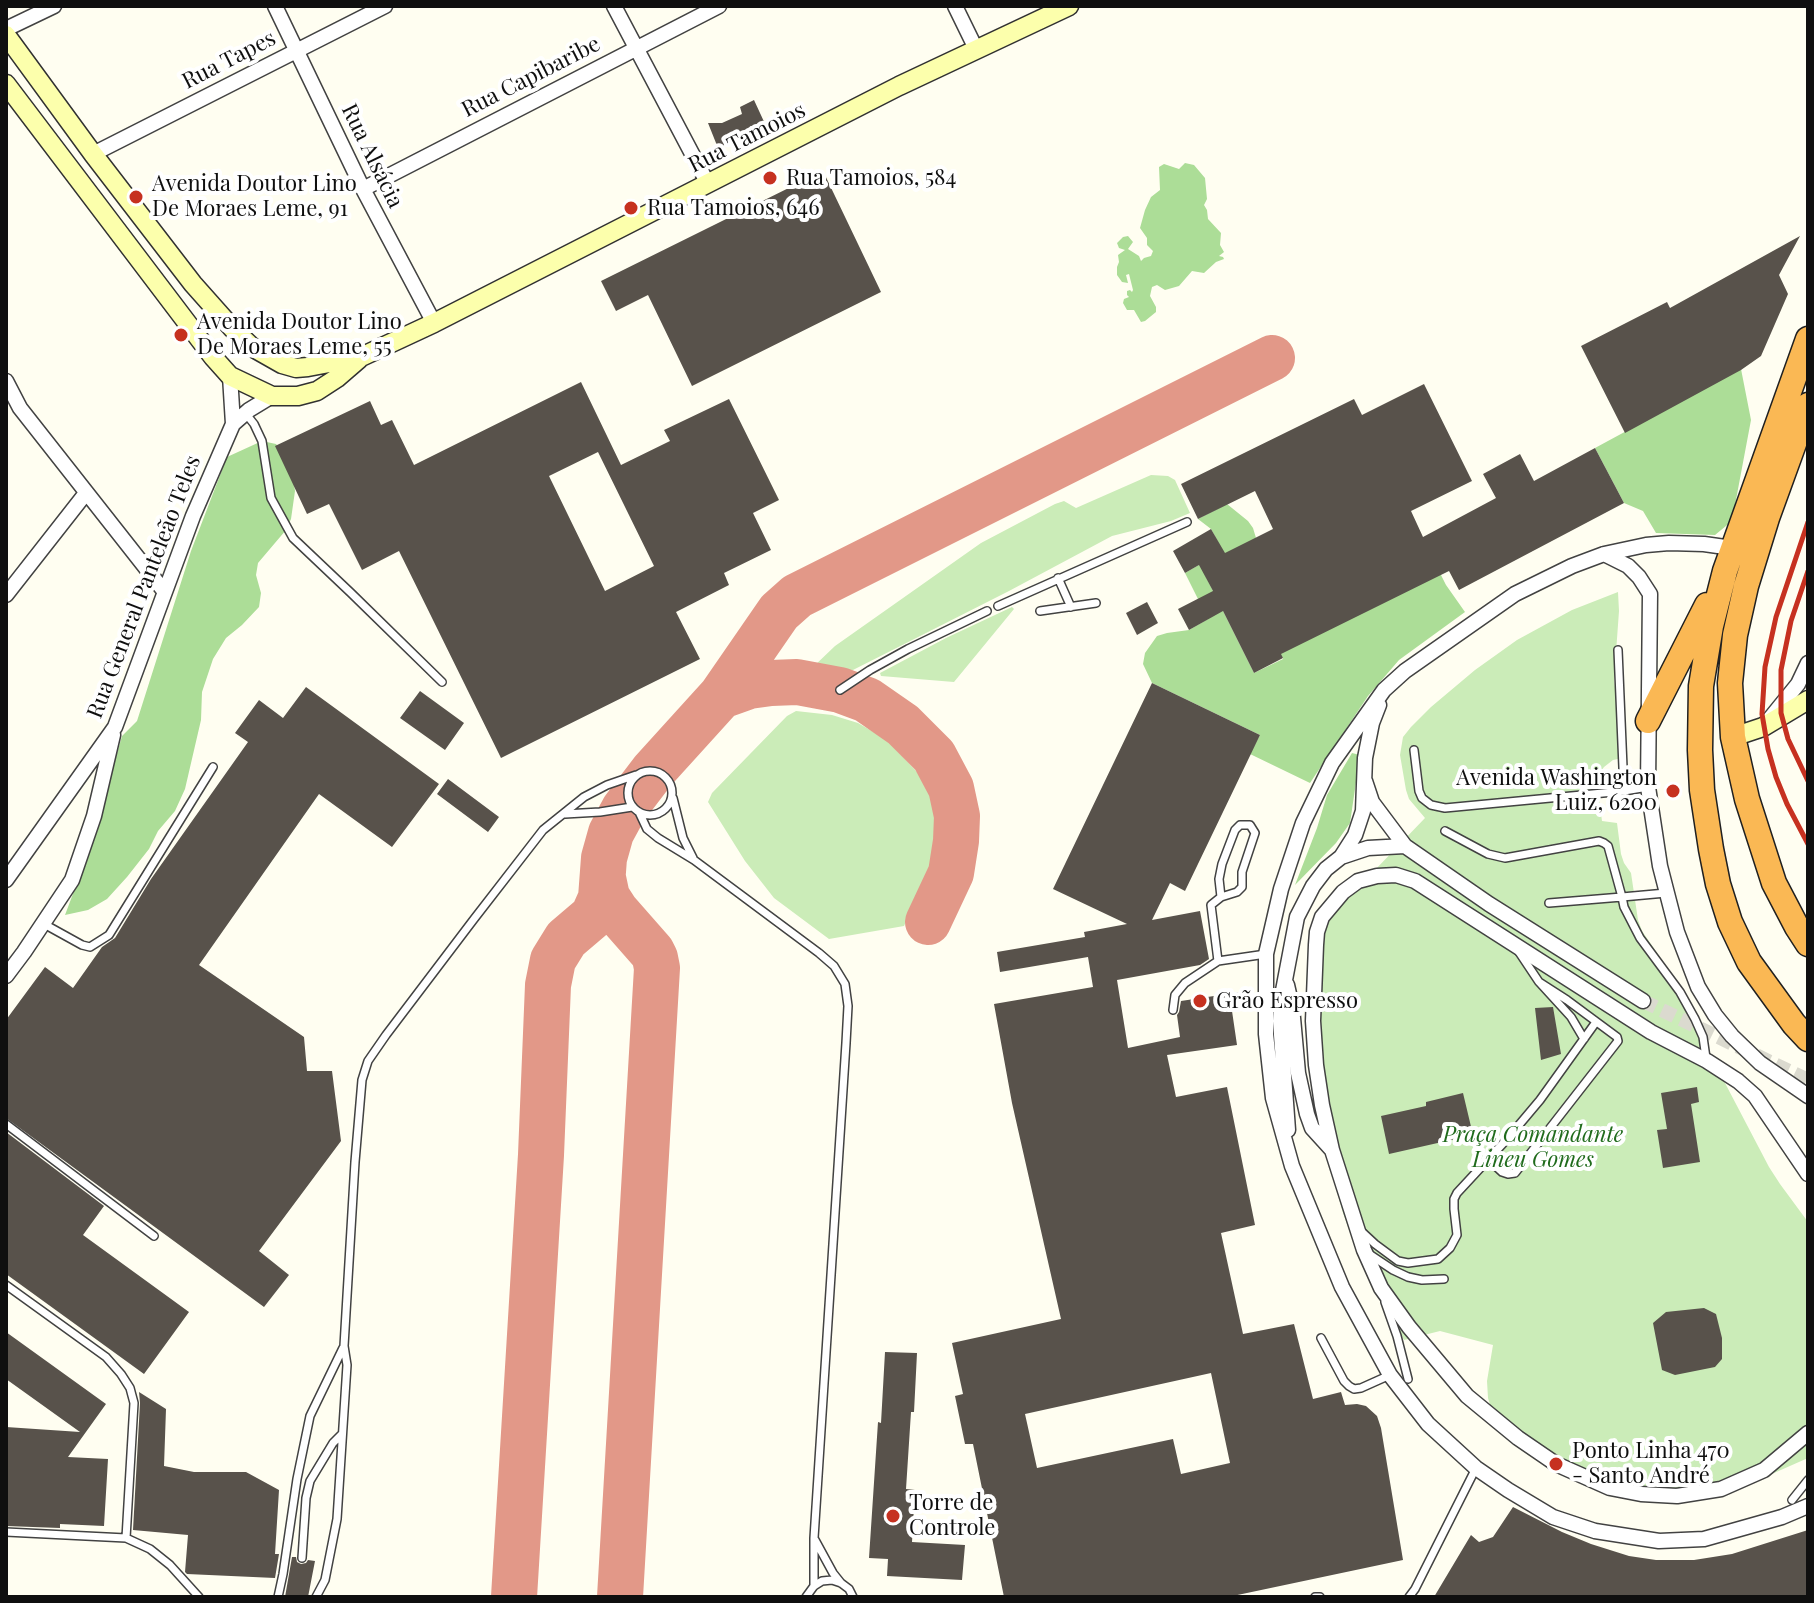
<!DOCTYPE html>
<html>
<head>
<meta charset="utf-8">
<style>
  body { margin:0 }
  #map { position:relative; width:1814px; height:1603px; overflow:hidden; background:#fffef1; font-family:"Playfair Display",serif }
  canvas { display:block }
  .frame { position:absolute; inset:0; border:8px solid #0f0f0f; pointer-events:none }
</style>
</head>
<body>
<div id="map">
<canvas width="1814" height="1603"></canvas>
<div class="frame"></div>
</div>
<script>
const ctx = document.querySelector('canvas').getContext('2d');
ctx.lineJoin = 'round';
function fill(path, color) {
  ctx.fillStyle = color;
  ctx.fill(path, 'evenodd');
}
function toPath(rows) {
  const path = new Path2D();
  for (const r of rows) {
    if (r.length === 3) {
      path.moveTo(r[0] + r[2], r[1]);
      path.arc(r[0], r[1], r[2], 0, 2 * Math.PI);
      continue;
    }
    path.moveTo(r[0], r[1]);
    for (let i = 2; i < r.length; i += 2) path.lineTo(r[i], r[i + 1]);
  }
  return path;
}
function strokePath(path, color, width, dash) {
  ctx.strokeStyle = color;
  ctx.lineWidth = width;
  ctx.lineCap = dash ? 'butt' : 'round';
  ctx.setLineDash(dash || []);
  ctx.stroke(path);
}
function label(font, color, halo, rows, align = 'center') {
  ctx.font = font + ' "Playfair Display",serif';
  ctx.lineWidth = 8;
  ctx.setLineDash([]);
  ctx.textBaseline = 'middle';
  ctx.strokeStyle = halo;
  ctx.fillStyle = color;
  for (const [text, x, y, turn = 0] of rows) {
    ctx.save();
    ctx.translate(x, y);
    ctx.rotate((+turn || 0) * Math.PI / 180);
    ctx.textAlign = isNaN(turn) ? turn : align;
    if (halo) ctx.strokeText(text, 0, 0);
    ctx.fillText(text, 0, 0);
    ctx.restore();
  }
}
fill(toPath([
  [1151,475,1168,476,1175,480,1190,513,1171,521,1112,536,1009,591,849,672,835,672,812,668,835,646,981,543,1055,504,1064,501,1076,508],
  [1618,592,1619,611,1614,680,1619,718,1619,757,1618,759,1613,760,1604,767,1596,778,1602,821,1617,823,1621,854,1624,863,1631,873,1638,920,1642,931,1686,995,1714,1062,1769,1167,1780,1184,1808,1222,1808,1458,1765,1477,1693,1497,1573,1477,1528,1455,1510,1440,1493,1415,1488,1398,1487,1381,1493,1345,1440,1331,1404,1340,1374,1288,1354,1243,1343,1213,1319,1126,1310,1068,1306,1020,1306,982,1310,945,1321,914,1374,871,1425,818,1409,799,1406,790,1400,755,1403,737,1411,727,1431,707,1475,670,1517,640,1572,610],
  [1012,607,1014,609,954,682,881,676,880,673,946,638],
  [796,711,832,715,858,723,877,734,890,743,917,772,931,796,935,816,934,853,927,877,904,926,829,939,774,898,745,861,708,802,712,793,787,716]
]), '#cbecb8');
fill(toPath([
  [1185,163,1194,165,1205,178,1207,199,1204,205,1207,210,1208,219,1221,233,1220,245,1224,252,1219,256,1223,257,1224,259,1216,262,1204,273,1192,271,1179,286,1165,290,1157,285,1152,287,1150,296,1156,307,1156,312,1145,321,1141,322,1134,310,1127,310,1123,303,1124,299,1129,297,1127,295,1127,291,1130,290,1132,292,1133,290,1129,274,1126,275,1128,283,1122,282,1117,275,1117,267,1119,262,1118,255,1125,250,1119,248,1117,243,1123,237,1128,236,1133,242,1128,249,1139,256,1141,261,1144,258,1151,256,1153,251,1147,245,1147,238,1140,228,1145,210,1151,197,1160,190,1159,167,1164,164,1179,169],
  [1741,369,1751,420,1732,521,1715,535,1656,533,1643,511,1624,503,1595,448],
  [262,441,276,444,284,454,292,470,295,491,291,519,286,530,258,563,256,575,261,593,259,607,242,625,226,638,213,659,202,692,201,720,185,789,175,811,158,831,149,849,127,877,107,899,88,910,65,915,88,854,122,736,137,721,191,551,227,457],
  [1227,504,1248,521,1253,528,1256,538,1441,575,1446,585,1465,612,1399,660,1368,696,1310,783,1250,754,1260,735,1152,683,1143,664,1145,653,1157,636,1167,633,1189,630,1208,619,1185,573,1223,551,1211,529,1198,519],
  [1205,575,1283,658,1283,659,1254,673],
  [1352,753,1360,755,1350,823,1336,843,1295,885,1317,828,1327,795]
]), '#acdd97');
strokePath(toPath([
  [721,696,749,686,771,683,797,682,840,690,867,700,903,725,934,756,951,788,957,816,956,841,951,873,928,922],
  [603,878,607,897,616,911,652,952,655,958,657,968,620,1597],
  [514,1597,541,1155,548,985,553,960,566,939,593,916,601,898,604,858,611,833,624,809,653,771,721,696,779,612,797,596,1272,358]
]), '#e29888', 46);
fill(toPath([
  [754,100,766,126,718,148,708,123,722,123,742,114,740,107],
  [823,171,881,292,692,386,648,295,616,311,601,281],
  [1800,236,1779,275,1788,294,1761,356,1741,370,1625,433,1581,346,1667,302,1670,308],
  [581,382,621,465,670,441,664,430,729,399,779,500,753,513,771,550,724,573,729,585,676,612,700,659,501,758,399,551,362,570,329,504,307,514,275,446,370,401,381,425,392,420,414,465],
  [598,452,654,566,605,591,549,476],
  [1424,384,1472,481,1411,511,1423,537,1496,498,1483,474,1520,454,1534,481,1595,448,1624,503,1459,590,1449,571,1281,654,1283,658,1254,673,1223,611,1189,630,1178,609,1213,591,1199,565,1185,573,1173,551,1211,529,1225,553,1273,529,1255,491,1198,519,1181,484,1354,399,1362,415],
  [1147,602,1158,623,1137,635,1126,613],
  [1152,683,1260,735,1185,891,1170,883,1152,920,1200,911,1209,959,1200,965,1117,980,1128,1048,1180,1037,1177,1015,1179,1012,1181,1001,1247,991,1249,1009,1232,1011,1237,1045,1167,1055,1176,1097,1227,1087,1255,1225,1221,1233,1243,1334,1294,1324,1313,1399,1341,1392,1345,1405,1357,1404,1366,1406,1377,1416,1381,1428,1403,1560,1228,1597,1004,1597,973,1444,965,1444,955,1396,963,1394,952,1343,1061,1319,1012,1103,994,1004,1093,987,1088,957,1000,972,997,952,1085,937,1084,932,1127,924,1053,889],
  [1211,1373,1230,1463,1181,1474,1173,1439,1037,1468,1025,1414],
  [306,687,439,784,392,847,319,794,199,965,304,1037,307,1071,332,1071,341,1141,259,1251,289,1275,264,1307,6,1118,6,1020,45,967,73,988,102,947,115,938,151,879,248,742,235,733,259,700,283,718],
  [420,691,464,723,445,750,400,718],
  [448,779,499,817,488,832,437,794],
  [1553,1007,1561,1054,1541,1060,1535,1008],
  [1697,1087,1699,1102,1691,1104,1700,1162,1663,1168,1657,1130,1667,1129,1661,1093],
  [1463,1093,1473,1135,1389,1154,1381,1116,1426,1106,1426,1102],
  [6,1132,104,1206,83,1235,189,1312,144,1374,6,1274],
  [1704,1308,1716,1314,1722,1338,1722,1359,1715,1367,1675,1375,1662,1370,1653,1323,1666,1312],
  [6,1332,106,1404,68,1457,108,1459,104,1526,60,1524,60,1528,6,1526,6,1427,80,1432,6,1379],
  [885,1352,917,1353,914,1412,911,1412,906,1489,915,1490,912,1542,965,1545,962,1580,887,1576,888,1559,869,1558,878,1422,881,1423],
  [139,1392,166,1409,164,1466,194,1472,246,1472,279,1490,275,1554,279,1554,275,1578,187,1574,185,1572,188,1535,133,1530,140,1403],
  [1513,1507,1562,1532,1591,1544,1629,1556,1656,1560,1694,1560,1732,1554,1808,1530,1808,1597,1434,1597,1471,1535,1479,1542,1493,1537],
  [292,1557,296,1557,297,1562,301,1564,306,1563,308,1560,315,1561,308,1597,285,1597]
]), '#58524b');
strokePath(toPath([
  [1643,1001,1808,1080]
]), '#dbdacf', 14, [14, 7]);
const lane = toPath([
  [246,414,254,424,262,441,271,498,293,538,351,593,442,682],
  [1058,578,1071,607],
  [998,606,1187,522],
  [1040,611,1096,603],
  [1618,650,1624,791],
  [840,690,870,670,908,649,987,611],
  [1414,750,1419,791,1422,798,1431,805,1445,808,1624,791,1648,787],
  [650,793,22],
  [673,798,683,838,693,858],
  [639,812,647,829,658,838,694,860,819,953,834,966,845,984,848,1006,846,1043,814,1538,814,1586],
  [565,814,600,812,632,807],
  [1445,831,1488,854,1505,858,1599,841,1604,843,1608,846,1622,897,1666,893],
  [1549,903,1622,897,1624,907,1640,938,1680,992,1695,1019,1703,1037,1706,1058],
  [44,924,82,945,90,947,109,935,213,767],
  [1519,952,1539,982,1571,1017,1584,1039],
  [1218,961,1211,905,1221,897,1219,879,1222,864,1235,830,1240,825,1250,825,1255,833,1242,872,1242,887,1237,892,1221,897],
  [1173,1010,1175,995,1185,983,1218,961,1266,954],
  [6,1124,154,1236],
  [1488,1159,1502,1172,1508,1174,1515,1173,1618,1041,1617,1037,1567,1000,1539,982],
  [1361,1231,1375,1244,1398,1261,1408,1263,1438,1259,1450,1248,1457,1235,1454,1209,1454,1199,1457,1193,1508,1138,1540,1100,1596,1022],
  [1369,1254,1393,1270,1408,1277,1422,1280,1444,1279],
  [6,1285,106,1357,121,1374,130,1388,134,1403,126,1538],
  [1385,1302,1397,1336,1408,1379],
  [1321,1338,1344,1381,1349,1386,1354,1389,1361,1388,1390,1375],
  [1792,1500,1808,1480],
  [6,1532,126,1538,150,1549,170,1565,199,1597],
  [815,1540,833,1573,841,1583],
  [302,1558,306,1498,310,1481,333,1443,342,1434],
  [278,1597,283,1574,297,1479,310,1416,343,1348],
  [316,1597,325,1580,337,1519,347,1365,344,1346,355,1162,362,1080,368,1061,386,1035,474,919,543,830,584,797,607,785,636,775],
  [806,1597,814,1586,822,1581,832,1580,841,1583,849,1589,853,1597],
  [1315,1597,1320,1597],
  [1409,1597,1415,1589,1476,1468]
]);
const street = toPath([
  [275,6,363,189,434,323],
  [614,6,708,184],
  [955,6,976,49],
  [6,29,54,6],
  [93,154,385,6],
  [363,189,719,6],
  [6,381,20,408,164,591],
  [233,424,249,410,272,396],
  [1732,548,1704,544,1669,543,1646,545,1604,554,1572,566,1515,594,1405,671,1384,690,1332,763,1303,823,1281,889,1266,954,1266,1034,1273,1098,1292,1166,1342,1287,1390,1375,1428,1424,1476,1468,1508,1490,1553,1517,1595,1531,1659,1541,1704,1539,1782,1517,1808,1506],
  [1604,554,1628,566,1639,577,1650,594,1648,787,1660,866,1677,932,1698,987,1715,1015,1732,1036,1760,1063,1808,1096],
  [6,595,86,493],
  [1768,721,1798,684,1808,663],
  [1365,781,1372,802,1405,846,1489,904,1643,1001],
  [1341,857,1355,835,1363,811,1365,758,1372,723,1379,705],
  [6,880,115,727,193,516,233,424,230,376],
  [6,976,24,952,72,880,94,816,113,735],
  [1287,985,1292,1007,1298,1073,1307,1114,1312,1128,1332,1150],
  [1288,1130,1280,1021,1281,1001,1297,917,1313,886,1326,869,1341,857,1368,848,1405,846],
  [1808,1174,1755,1096,1738,1081,1707,1061,1651,1032,1415,881,1396,875,1377,876,1358,881,1343,892,1322,917,1317,932,1316,945,1313,1021,1316,1065,1322,1105,1332,1150,1364,1250,1381,1288,1409,1327,1467,1396,1518,1438,1556,1464,1610,1488,1641,1494,1677,1496,1721,1489,1764,1470,1808,1433]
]);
const secondary = toPath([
  [6,35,93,154,193,284,233,329,252,347,282,364,296,368,308,367,361,357,434,323,899,86,1069,6],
  [6,84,213,357,230,376,272,396,298,396,317,391,337,378,359,359],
  [1733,737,1763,727,1808,700]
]);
const highway = toPath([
  [1808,339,1725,571,1711,626,1701,686,1700,750,1702,790,1711,849,1718,884,1730,922,1749,962,1794,1024,1808,1039],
  [1808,405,1767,518,1746,586,1735,635,1730,683,1733,737,1747,799,1774,883,1797,927,1808,944],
  [1648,721,1707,605]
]);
strokePath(lane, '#424242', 10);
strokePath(street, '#424242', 17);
strokePath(secondary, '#313131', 21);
strokePath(highway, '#202020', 27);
strokePath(lane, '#fff', 7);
strokePath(street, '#fff', 14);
strokePath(secondary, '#fcffac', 18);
strokePath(highway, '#fab854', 24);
strokePath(toPath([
  [1808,522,1776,617,1765,667,1762,714,1768,749,1776,777,1787,804,1808,844],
  [1808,571,1791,621,1781,670,1781,713,1788,739,1808,781]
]), '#c63120', 5);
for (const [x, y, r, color] of [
  [770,178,8,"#c63120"],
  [136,197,8,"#c63120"],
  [631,208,8,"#c63120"],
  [181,335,8,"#c63120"],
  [1673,791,8,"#c63120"],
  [1200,1001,8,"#c63120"],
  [1556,1464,8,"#c63120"],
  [893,1516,8,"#c63120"]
]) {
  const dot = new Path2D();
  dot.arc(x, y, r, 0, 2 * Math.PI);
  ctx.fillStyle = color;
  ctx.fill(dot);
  strokePath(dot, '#fff', 3);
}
label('22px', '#0f0f0f', '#fff', [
  ["Rua Tapes",229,60,-27],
  ["Rua Capibaribe",531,77,-27],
  ["Rua Tamoios",747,138,-27],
  ["Rua Alsácia",372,156,64],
  ["Rua General Panteleão Teles",144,587,-69]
]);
label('22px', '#0f0f0f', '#fff', [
  ["Rua Tamoios, 584",786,178],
  ["Avenida Doutor Lino",152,184],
  ["De Moraes Leme, 91",152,209],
  ["Rua Tamoios, 646",647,208],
  ["Avenida Doutor Lino",197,322],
  ["De Moraes Leme, 55",197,347],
  ["Avenida Washington",1657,778,"right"],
  ["Luiz, 6200",1657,803,"right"],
  ["Grão Espresso",1216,1001],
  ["Ponto Linha 470",1572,1451],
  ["- Santo André",1572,1476],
  ["Torre de",909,1503],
  ["Controle",909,1528]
], 'left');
label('italic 22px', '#206b1c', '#fff', [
  ["Praça Comandante",1533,1135],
  ["Lineu Gomes",1533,1160]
]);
</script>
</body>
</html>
